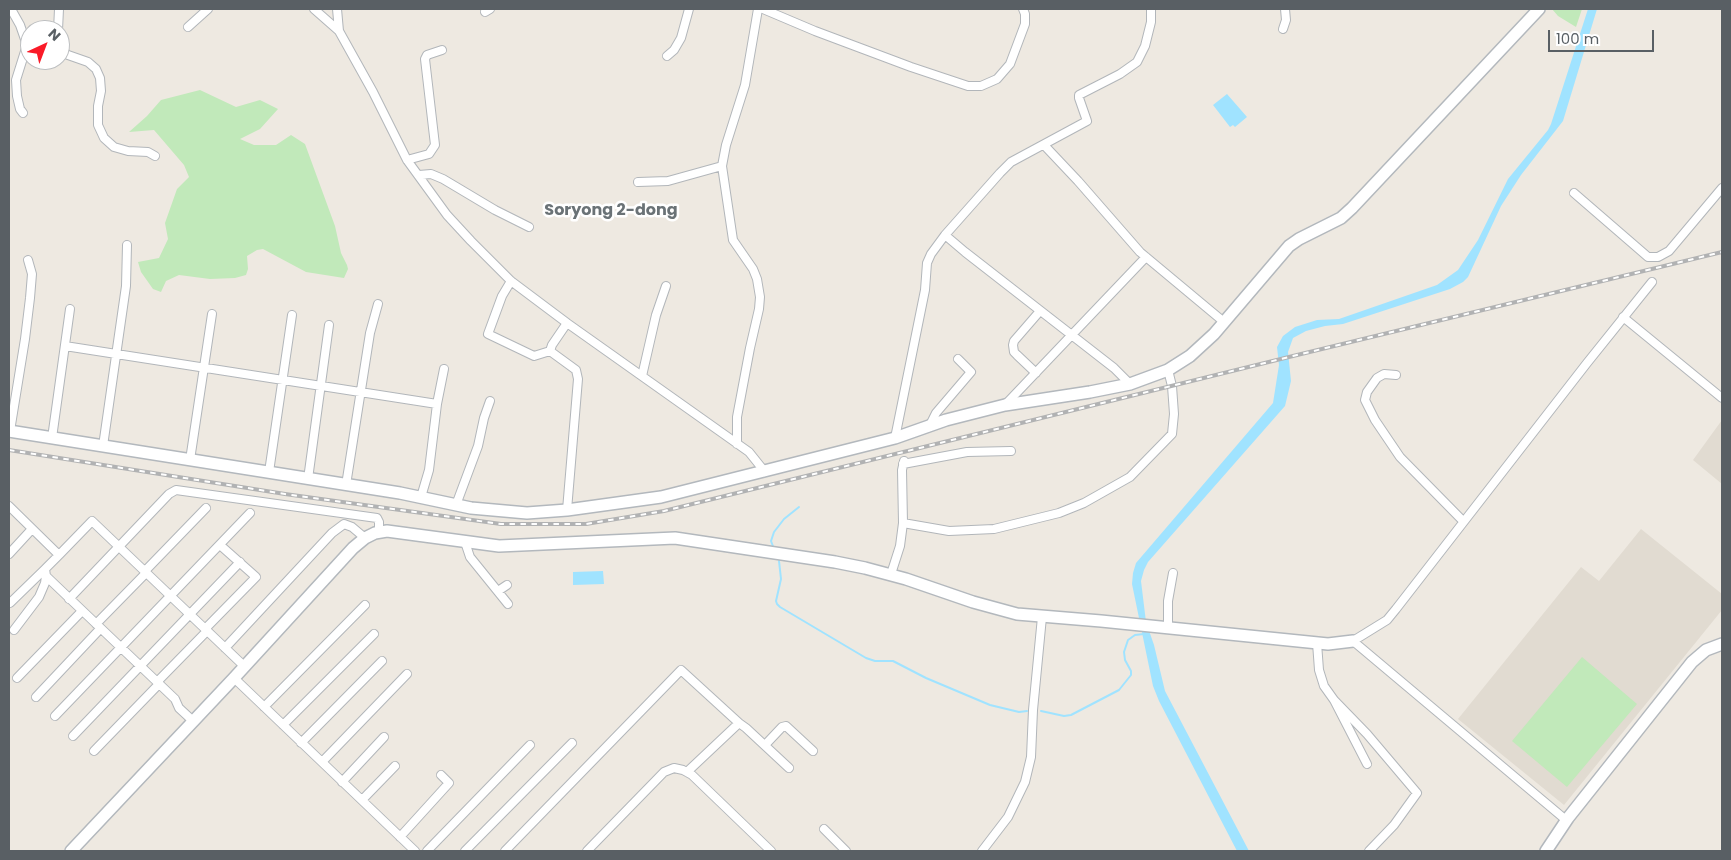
<!DOCTYPE html>
<html>
<head>
<meta charset="utf-8">
<style>
  body { margin:0 }
  #map { position:relative; width:1731px; height:860px; overflow:hidden; background:#eee9e1; font-family:Poppins,sans-serif }
  canvas { display:block }
  .frame { position:absolute; inset:0; border:10px solid #595f64; pointer-events:none }
  .north { position:absolute; left:20px; top:20px; width:50px; height:50px; box-sizing:border-box; background:#fff; border:1px solid #bdbfc1; border-radius:50%; rotate:43deg; font-size:14px; font-weight:700; line-height:20px; text-align:center; color:#595f64 }
  .north::after { content:''; display:block; margin:auto; width:18px; height:22px; background:#fa1b28; clip-path:polygon(50% 0,100% 100%,50% 72%,0 100%) }
  .scale { position:absolute; left:1548px; top:30px; width:106px; height:22px; box-sizing:border-box; border:2px solid #595f64; border-top:0; padding-left:6px; font-size:15px; line-height:18px; white-space:nowrap; color:#595f64; -webkit-text-stroke:4px #fff; paint-order:stroke }
</style>
</head>
<body>
<div id="map">
<canvas width="1731" height="860"></canvas>
<div class="frame"></div>
<div class="north">N</div>
<div class="scale">100 m</div>
</div>
<script>
const ctx = document.querySelector('canvas').getContext('2d');
ctx.lineJoin = 'round';
function fill(path, color) {
  ctx.fillStyle = color;
  ctx.fill(path, 'evenodd');
}
function toPath(rows) {
  const path = new Path2D();
  for (const r of rows) {
    path.moveTo(r[0], r[1]);
    for (let i = 2; i < r.length; i += 2) path.lineTo(r[i], r[i + 1]);
  }
  return path;
}
function strokePath(path, color, width, dash) {
  ctx.strokeStyle = color;
  ctx.lineWidth = width;
  ctx.lineCap = dash ? 'butt' : 'round';
  ctx.setLineDash(dash || []);
  ctx.stroke(path);
}
function label(font, color, halo, rows, align = 'center') {
  ctx.font = font + ' Poppins,sans-serif';
  ctx.lineWidth = 5;
  ctx.setLineDash([]);
  ctx.textBaseline = 'middle';
  ctx.strokeStyle = halo;
  ctx.fillStyle = color;
  for (const [text, x, y, turn = 0] of rows) {
    ctx.save();
    ctx.translate(x, y);
    ctx.rotate((+turn || 0) * Math.PI / 180);
    ctx.textAlign = isNaN(turn) ? turn : align;
    if (halo) ctx.strokeText(text, 0, 0);
    ctx.fillText(text, 0, 0);
    ctx.restore();
  }
}
fill(toPath([
  [1722,420,1722,484,1693,460],
  [1641,529,1722,594,1722,610,1564,805,1458,719,1581,567,1599,581]
]), '#e1dbd1');
fill(toPath([
  [1552,9,1582,9,1576,27,1558,16],
  [200,90,236,107,260,100,278,109,260,129,240,139,254,145,276,145,291,135,305,144,335,226,341,253,347,265,348,269,344,278,306,272,263,249,257,250,247,256,248,269,246,275,235,278,210,279,179,275,166,281,161,292,153,289,141,272,138,262,159,258,168,239,165,223,177,189,189,177,184,165,154,130,129,132,147,116,161,100],
  [1582,657,1637,704,1567,787,1512,741]
]), '#c1e9ba');
fill(toPath([
  [1588,9,1597,9,1563,121,1521,175,1501,206,1468,277,1463,282,1450,289,1343,324,1325,326,1306,331,1293,338,1288,352,1291,381,1285,406,1148,562,1144,570,1141,581,1146,622,1154,645,1165,691,1249,851,1237,851,1159,701,1153,686,1132,584,1133,573,1136,563,1273,403,1279,365,1277,347,1283,336,1295,327,1317,320,1339,319,1437,285,1458,270,1478,240,1508,179,1548,130,1551,124],
  [1227,94,1247,117,1235,127,1233,125,1230,127,1213,105],
  [603,571,604,584,573,585,573,572]
]), '#a0e3ff');
strokePath(toPath([
  [774,549,771,541,774,532,784,519,799,507],
  [779,561,781,579,776,601,777,604,780,607,866,658,875,661,893,661,926,678,990,705,1019,712,1027,711],
  [1041,711,1064,716,1071,715,1119,690,1131,675,1131,671,1125,660,1124,652,1128,640,1135,635,1144,634]
]), '#a0e3ff', 2);
const street = toPath([
  [11,9,20,25,27,45,16,80,17,96,20,109,23,113],
  [314,9,339,31,373,92,407,160,447,215,471,241,511,281,567,323,749,452,765,472],
  [337,9,339,31],
  [763,9,815,31,911,67,968,86,981,86,997,79,1010,64,1025,24,1025,14,1023,9],
  [485,12,490,9],
  [188,27,208,9],
  [1283,29,1286,20,1285,9],
  [58,30,59,9],
  [60,46,62,51,68,55,88,62,96,69,100,78,101,91,98,106,98,125,104,138,114,147,128,151,148,152,155,156],
  [667,56,674,50,681,38,689,9],
  [1044,145,1078,181,1140,252,1224,322],
  [407,160,429,154,435,145,425,59,427,55,442,50],
  [419,175,431,174,443,179,495,210,529,227],
  [638,182,668,181,722,166],
  [1574,193,1648,257,1658,257,1669,251,1722,188],
  [945,235,965,252,1114,368,1130,384],
  [511,281,502,296,488,334,534,356,550,351],
  [1623,317,1722,398],
  [65,346,437,404],
  [1036,373,1017,355,1014,352,1013,345,1014,341,1040,311],
  [1396,375,1384,374,1377,378,1367,392,1365,400,1375,420,1400,457,1463,521],
  [642,376,656,315,666,286],
  [1005,405,1146,257],
  [929,427,936,413,971,372,958,359],
  [10,431,25,339,30,298,32,274,28,260],
  [52,438,70,309],
  [895,438,925,290,927,263,931,254,945,235,1000,173,1011,162,1087,121,1079,98,1079,95,1120,74,1137,62,1145,46,1151,22,1151,9],
  [737,444,737,417,750,348,759,309,760,297,757,279,753,269,733,240,722,166,726,145,745,85,758,9],
  [103,446,126,286,127,245],
  [190,460,212,314],
  [903,464,967,452,1011,451],
  [269,472,292,315],
  [308,479,329,325],
  [346,485,370,333,378,304],
  [421,497,429,470,437,404,444,369],
  [456,505,478,446,484,418,490,401],
  [9,506,59,555,92,521,244,666],
  [567,510,578,379,576,370,550,351,552,345,567,323],
  [903,523,949,531,994,529,1059,513,1084,503,1130,477,1172,434,1174,414,1172,386,1168,370],
  [465,542,470,557,508,604],
  [9,554,32,529],
  [59,555,45,569,46,576,175,699,179,708,193,721],
  [145,571,206,508],
  [891,574,900,546,903,523,902,470,904,461],
  [498,591,507,585],
  [69,599,169,494,176,490,377,518,379,522,379,532],
  [10,603,45,569],
  [96,624,146,573],
  [1168,628,1168,601,1173,573],
  [205,629,256,577,220,545],
  [14,630,39,597,45,583,46,576],
  [1317,643,1319,670,1324,686,1334,700,1367,764],
  [225,648,332,533,344,524,352,527,365,538],
  [17,678,82,611],
  [234,678,415,851],
  [157,682,207,631],
  [36,697,100,629],
  [1334,700,1367,734,1417,793,1394,825,1369,851],
  [264,707,365,605],
  [55,716,250,513],
  [283,725,374,634],
  [73,736,240,562],
  [301,743,382,661],
  [765,745,782,727,786,726,813,751],
  [94,751,159,684],
  [322,762,407,674],
  [687,772,739,723,746,728,789,768],
  [342,782,384,737],
  [362,800,395,766],
  [1566,820,1353,641,1387,620,1396,609,1587,363,1652,282],
  [824,829,846,851],
  [400,837,449,783,441,775],
  [427,851,530,745],
  [465,851,572,743],
  [505,851,681,670,739,723],
  [587,851,664,772,674,768,683,770,692,775,771,851],
  [982,851,1008,817,1025,782,1031,757,1033,710,1042,617]
]);
const secondary = toPath([
  [9,431,400,493,471,508,527,513,567,510,661,497,895,438,946,420,1005,405,1090,392,1130,384,1168,370,1190,356,1214,334,1289,246,1299,239,1341,218,1352,208,1539,9],
  [71,851,234,678,353,548,365,538,375,533,387,531,499,546,675,538,835,562,865,568,906,579,973,602,1017,614,1101,621,1328,644,1353,641],
  [1546,851,1568,818,1692,662,1706,650,1722,644]
]);
strokePath(street, '#b2b6ba', 10);
strokePath(secondary, '#b3b8bd', 14);
strokePath(street, '#fff', 8);
strokePath(secondary, '#fff', 11);
const rail = toPath([
  [9,450,285,494,501,524,586,524,664,511,1293,356,1722,252]
]);
strokePath(rail, '#b1b2b3', 4);
strokePath(rail, '#fff', 2, [5.5]);
label('bold 16px', '#6a7276', '#fff', [
  ["Soryong 2-dong",611,211]
]);
</script>
</body>
</html>
